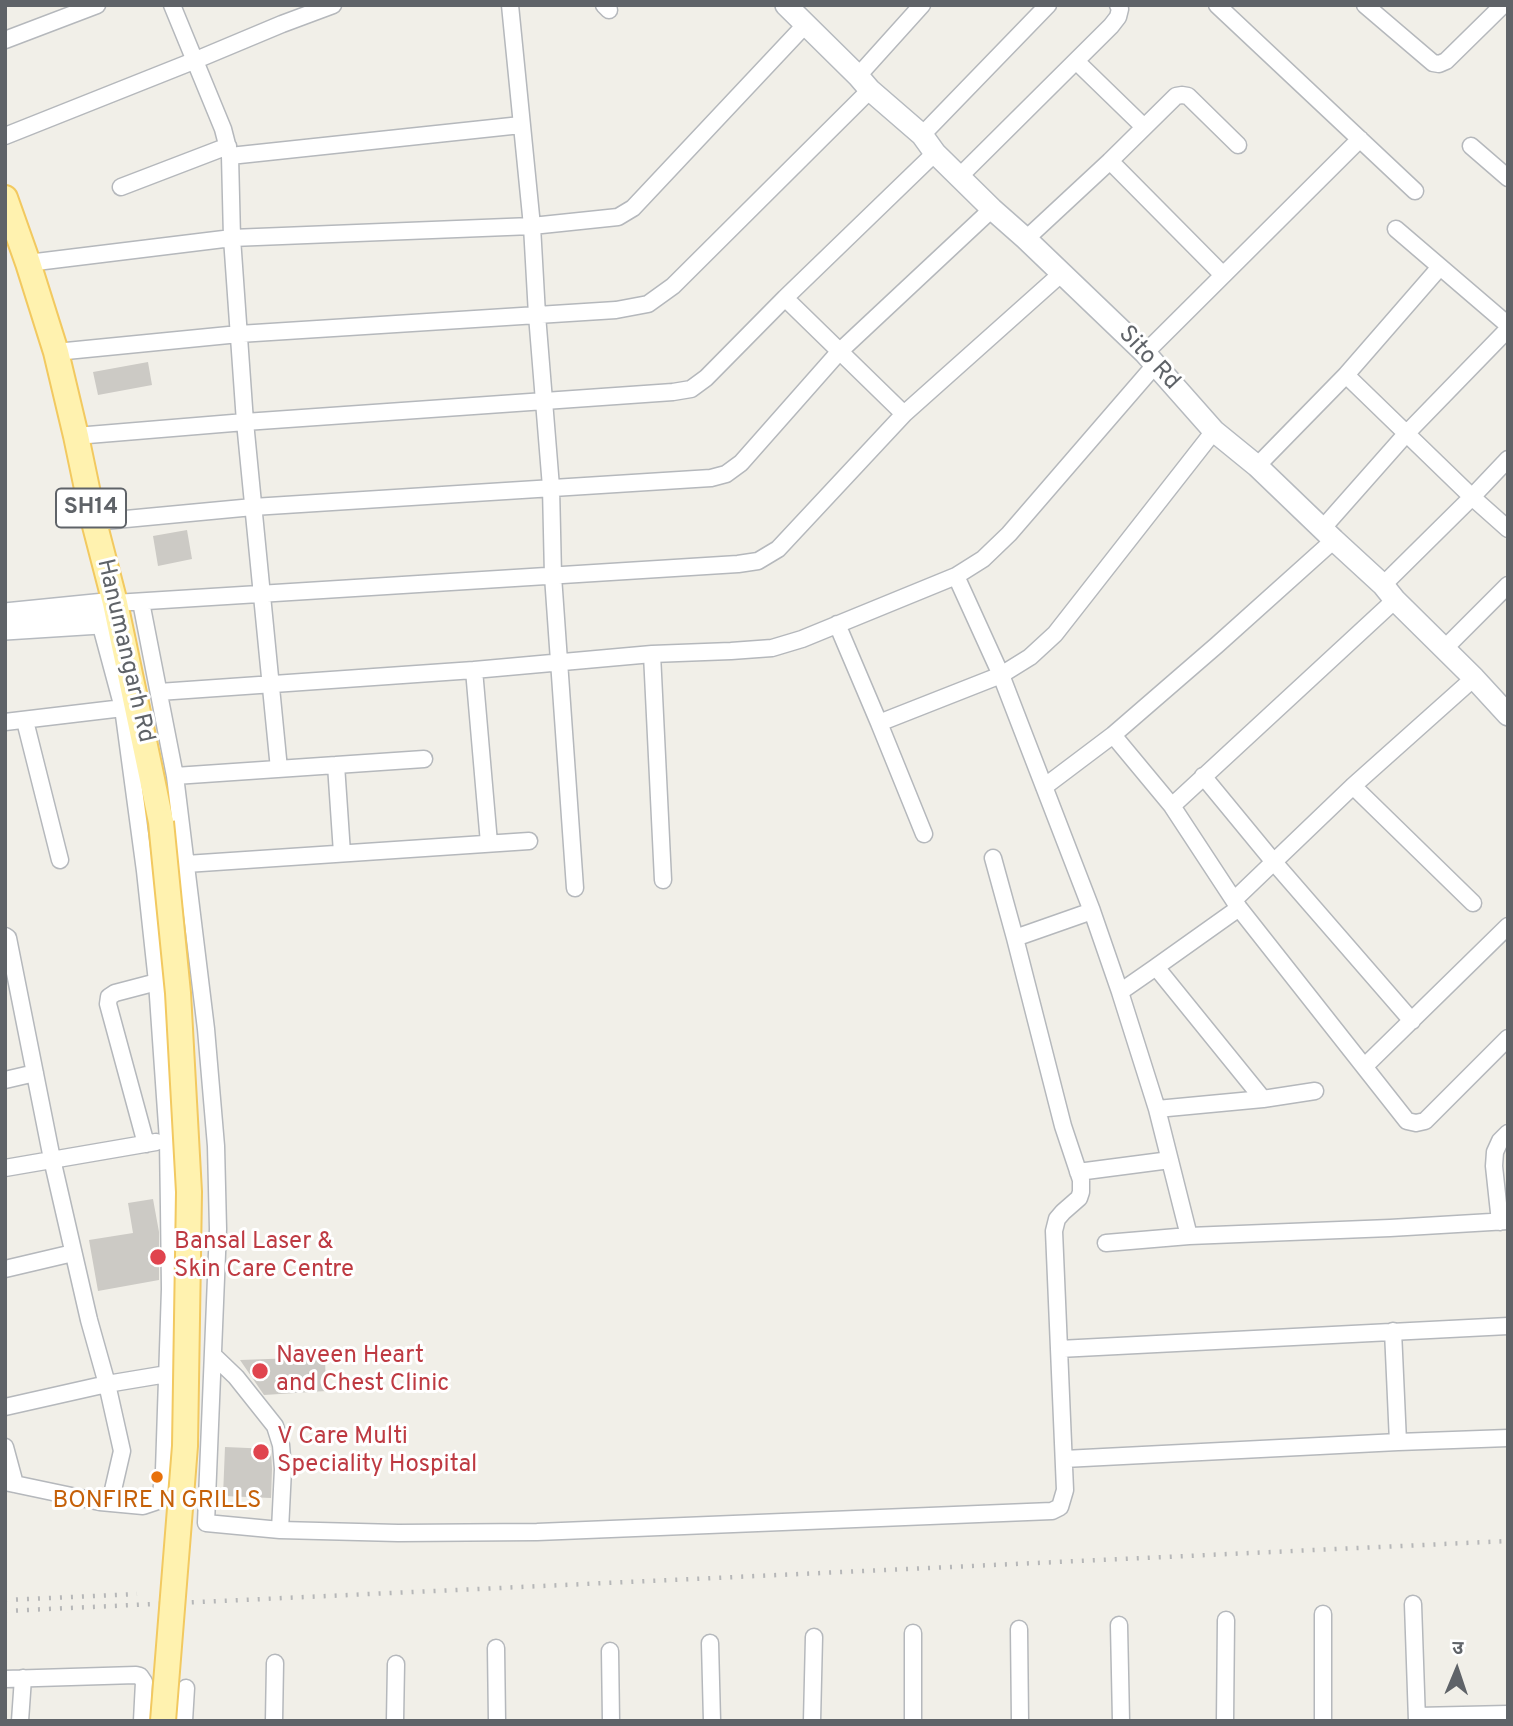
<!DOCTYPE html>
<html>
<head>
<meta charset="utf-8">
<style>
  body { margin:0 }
  #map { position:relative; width:1513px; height:1726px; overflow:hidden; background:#f1efe8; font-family:Overpass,"Noto Sans Devanagari",sans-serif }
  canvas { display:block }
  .frame { position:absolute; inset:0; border:7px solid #5f6368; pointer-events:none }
  .north { position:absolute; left:1422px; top:1635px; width:70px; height:70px; -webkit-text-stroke:5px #fff; paint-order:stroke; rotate:2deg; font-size:19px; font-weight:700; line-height:28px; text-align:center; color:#5f6368 }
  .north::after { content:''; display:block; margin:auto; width:24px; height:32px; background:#5f6368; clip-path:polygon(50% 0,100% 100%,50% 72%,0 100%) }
</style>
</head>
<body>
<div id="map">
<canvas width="1513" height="1726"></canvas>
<div class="frame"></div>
<div class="north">उ</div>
</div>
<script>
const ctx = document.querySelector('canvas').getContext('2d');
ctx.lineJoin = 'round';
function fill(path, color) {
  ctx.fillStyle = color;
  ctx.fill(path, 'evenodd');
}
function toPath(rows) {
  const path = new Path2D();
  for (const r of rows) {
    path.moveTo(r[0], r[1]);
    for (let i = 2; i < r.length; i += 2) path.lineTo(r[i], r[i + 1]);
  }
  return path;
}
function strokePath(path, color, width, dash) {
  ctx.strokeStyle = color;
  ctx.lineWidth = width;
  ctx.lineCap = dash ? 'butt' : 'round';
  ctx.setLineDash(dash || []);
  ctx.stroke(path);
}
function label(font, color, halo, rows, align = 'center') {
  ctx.font = font + ' Overpass,sans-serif';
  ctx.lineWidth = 6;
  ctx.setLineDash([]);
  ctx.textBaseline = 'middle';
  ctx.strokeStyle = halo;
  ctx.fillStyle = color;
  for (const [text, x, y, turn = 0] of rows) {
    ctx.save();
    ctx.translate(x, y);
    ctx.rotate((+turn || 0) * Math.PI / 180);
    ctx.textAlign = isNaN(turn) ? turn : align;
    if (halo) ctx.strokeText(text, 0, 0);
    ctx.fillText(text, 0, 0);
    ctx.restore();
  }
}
fill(toPath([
  [148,362,152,385,98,395,93,372],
  [187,530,192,559,158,566,153,536],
  [153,1199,159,1232,159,1280,98,1291,89,1240,133,1233,128,1203],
  [325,1357,326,1391,264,1395,240,1360],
  [225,1447,271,1449,272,1469,271,1498,223,1496]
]), '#cccac5');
const minor = toPath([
  [172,5,223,129,230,156,232,238,245,422,279,769],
  [510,5,532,226,537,315,551,487,553,576,575,888],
  [604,5,609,10],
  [1217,5,1415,191],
  [1365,5,1433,63,1439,64,1446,61,1503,5],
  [5,40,97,5],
  [1076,61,1144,127],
  [858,76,922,5],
  [922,135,1048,5],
  [5,136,196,60,282,24,333,5],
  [1471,146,1508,178],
  [230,156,521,125],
  [1110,161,1223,275],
  [959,177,1111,26,1118,17,1120,9,1118,5],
  [121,187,228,146],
  [1396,229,1508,325],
  [1026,239,1110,161,1176,96,1182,95,1188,96,1238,145],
  [28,263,232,238,532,226,618,217,633,208,805,25],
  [785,298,904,414],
  [56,352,239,334,616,310,648,304,673,286,870,90],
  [1145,353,1360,139],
  [1346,375,1472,497,1508,529],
  [76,436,245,422,673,392,691,389,706,378,785,298,935,153],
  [1257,466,1346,375,1440,267],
  [94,522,253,507,711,478,726,474,741,463,839,352,992,209],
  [1322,529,1406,434,1508,329],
  [956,576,1001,675,1092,911,1120,992,1157,1109,1189,1236,1390,1228,1508,1221],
  [1383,585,1472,497,1508,459],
  [141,602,175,776,206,1029,216,1146,218,1229,206,1523,280,1530,398,1533,537,1532,1052,1511,1060,1507,1065,1490,1054,1231,1057,1219,1063,1212,1079,1198,1081,1192,1081,1180,1063,1126,1015,938,993,858],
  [115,603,738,564,758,561,778,549,904,414,1062,273],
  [837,624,879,723,1001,675,1030,657,1055,634,1214,431],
  [1444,649,1508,585],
  [652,654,663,880],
  [474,670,489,843],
  [159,692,474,670,652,654,731,651,772,648,802,639,956,576,983,559,1009,534,1155,365],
  [25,721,60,860],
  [5,722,123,708],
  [879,723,924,834],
  [1113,735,1172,806,1239,908,1407,1121,1416,1123,1425,1121,1508,1038],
  [336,765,342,853],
  [175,776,424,759],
  [1203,776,1273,861,1412,1021],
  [1353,786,1473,903],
  [1044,787,1113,735,1217,645,1334,540],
  [1172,806,1395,600],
  [186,864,529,841],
  [1234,900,1353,786,1474,678],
  [5,936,8,938,52,1159,89,1320,107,1384,122,1451,110,1503],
  [1015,938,1092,911],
  [1156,967,1239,908],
  [1120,992,1156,967,1263,1099],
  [1365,1066,1508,926],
  [5,1080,35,1073],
  [1157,1109,1263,1099,1315,1091],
  [146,1144,108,1004,109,997,115,993,157,982],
  [5,1168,156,1142],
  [1078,1172,1170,1160],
  [1500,1222,1494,1166,1495,1152,1500,1141,1508,1133],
  [1106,1243,1189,1236],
  [5,1269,73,1253],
  [1393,1331,1398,1442],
  [1059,1349,1508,1326],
  [213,1355,236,1377,275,1426,281,1445,283,1469,280,1530],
  [5,1407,107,1384,167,1374],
  [5,1447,15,1484],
  [1064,1459,1398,1442,1508,1438],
  [5,1482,100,1502,143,1506,155,1502,161,1493,164,1470,170,1289,169,1208,168,1140,157,982,145,871,123,708,98,615],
  [1413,1604,1417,1721],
  [1119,1625,1121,1721],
  [1019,1629,1020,1721],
  [710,1643,712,1721],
  [496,1648,497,1721],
  [610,1651,611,1721],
  [5,1679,136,1675,140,1676,144,1682,142,1721],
  [1417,1716,1508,1714],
  [20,1721,23,1678],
  [184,1721,186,1688],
  [274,1721,275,1663],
  [395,1721,396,1664],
  [812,1721,814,1637],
  [913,1721,913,1633],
  [1225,1721,1226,1620],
  [1323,1721,1323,1614]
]);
const secondary = toPath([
  [786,5,858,76,870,90,922,135,935,153,992,209,1026,239,1145,353,1214,431,1257,466,1334,540,1383,585,1395,600,1474,678,1508,715],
  [5,614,115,603],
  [5,629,100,623,118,619]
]);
const primary = toPath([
  [5,198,28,263,56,352,76,436,94,522,115,603,161,822]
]);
strokePath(minor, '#b5b8bc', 19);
strokePath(secondary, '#b6babf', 24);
strokePath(primary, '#f2c960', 28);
strokePath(minor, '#fff', 16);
strokePath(secondary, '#fff', 21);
strokePath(primary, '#fff2af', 24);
strokePath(toPath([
  [5,1600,137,1594],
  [5,1611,1508,1541]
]), '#b6b7b8', 4.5, [2, 9]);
const primaryBridge = toPath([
  [161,822,178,993,189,1192,185,1446,163,1721]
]);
strokePath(primaryBridge, '#f2c960', 28, []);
strokePath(primaryBridge, '#fff2af', 24);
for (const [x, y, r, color] of [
  [158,1257,9,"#e0444e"],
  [260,1371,9,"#e0444e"],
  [261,1452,9,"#e0444e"],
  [157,1477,7,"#e8710a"]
]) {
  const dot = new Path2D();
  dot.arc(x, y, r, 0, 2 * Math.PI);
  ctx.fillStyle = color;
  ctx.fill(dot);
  strokePath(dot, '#fff', 2.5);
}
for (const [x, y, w] of [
  [91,508,70]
]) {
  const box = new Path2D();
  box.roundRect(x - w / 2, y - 19.5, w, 39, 5);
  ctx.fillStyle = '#fff';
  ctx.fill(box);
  strokePath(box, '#5f6368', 2);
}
label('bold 23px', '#5f6368', null, [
  ["SH14",91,508]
]);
label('24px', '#5f6368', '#fff', [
  ["Sito Rd",1148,359,47],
  ["Hanumangarh Rd",124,651,77]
]);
label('24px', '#be3a42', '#fff', [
  ["Bansal Laser &",174,1243],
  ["Skin Care Centre",174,1271],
  ["Naveen Heart",276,1357],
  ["and Chest Clinic",276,1385],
  ["V Care Multi",277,1438],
  ["Speciality Hospital",277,1466]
], 'left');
label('24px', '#c56008', '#fff', [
  ["BONFIRE N GRILLS",157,1502]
]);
</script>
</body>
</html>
